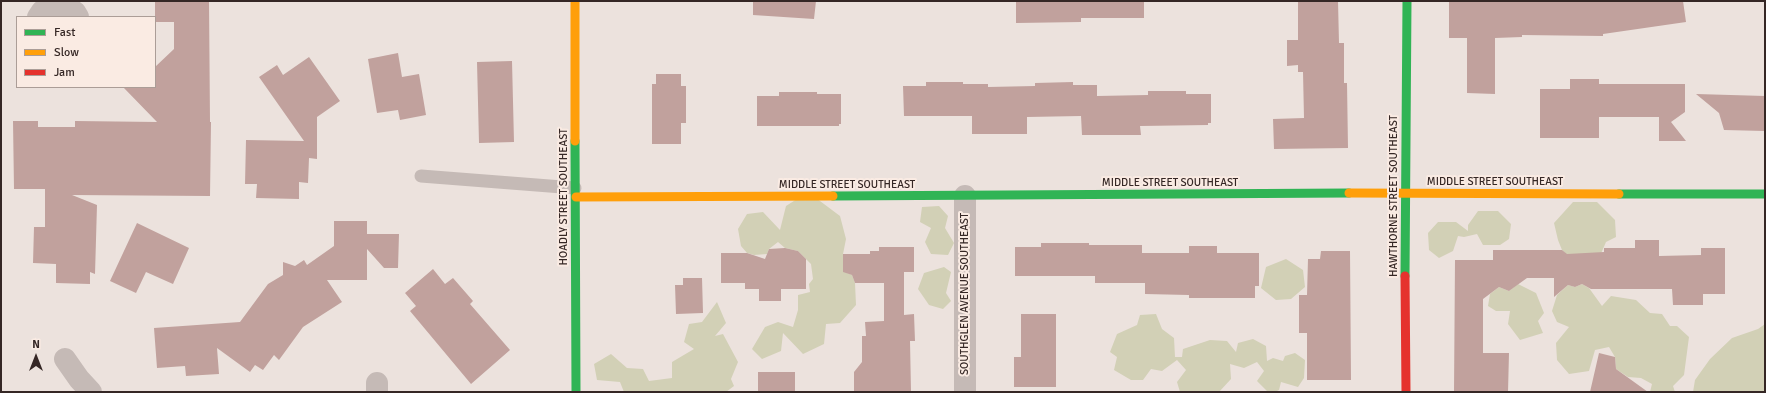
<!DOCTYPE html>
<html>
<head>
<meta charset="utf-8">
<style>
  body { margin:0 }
  #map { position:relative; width:1766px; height:393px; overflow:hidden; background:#ece2dd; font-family:Signika,sans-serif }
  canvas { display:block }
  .frame { position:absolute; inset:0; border:2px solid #352725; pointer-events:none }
  .legend { position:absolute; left:16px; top:16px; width:140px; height:72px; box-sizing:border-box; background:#faebe3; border:1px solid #ab9d97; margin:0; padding:5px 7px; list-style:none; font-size:12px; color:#352725 }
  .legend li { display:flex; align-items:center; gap:8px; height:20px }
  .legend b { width:20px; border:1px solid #ab9d97 }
  .north { position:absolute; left:16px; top:337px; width:40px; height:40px; -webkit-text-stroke:3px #faebe3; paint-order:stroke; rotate:0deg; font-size:11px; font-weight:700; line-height:16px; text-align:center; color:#352725 }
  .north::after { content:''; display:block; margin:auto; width:14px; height:18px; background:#352725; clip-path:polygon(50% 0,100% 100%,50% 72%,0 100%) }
</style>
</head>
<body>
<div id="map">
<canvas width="1766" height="393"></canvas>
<div class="frame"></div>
<ul class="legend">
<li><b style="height:5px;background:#30b455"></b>Fast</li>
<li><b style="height:5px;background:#ff9f0a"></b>Slow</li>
<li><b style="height:5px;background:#e5322d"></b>Jam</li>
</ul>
<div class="north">N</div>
</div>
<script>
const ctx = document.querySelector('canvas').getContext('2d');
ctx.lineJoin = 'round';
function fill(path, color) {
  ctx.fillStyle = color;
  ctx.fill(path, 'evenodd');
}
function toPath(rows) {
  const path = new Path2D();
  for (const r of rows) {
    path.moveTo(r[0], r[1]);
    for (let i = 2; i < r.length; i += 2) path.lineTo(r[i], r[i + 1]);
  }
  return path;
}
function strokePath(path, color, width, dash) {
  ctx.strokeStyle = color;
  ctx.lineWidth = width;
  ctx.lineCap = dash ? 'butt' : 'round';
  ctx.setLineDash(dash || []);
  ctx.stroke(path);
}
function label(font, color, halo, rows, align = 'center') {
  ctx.font = font + ' Signika,sans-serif';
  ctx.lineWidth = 4;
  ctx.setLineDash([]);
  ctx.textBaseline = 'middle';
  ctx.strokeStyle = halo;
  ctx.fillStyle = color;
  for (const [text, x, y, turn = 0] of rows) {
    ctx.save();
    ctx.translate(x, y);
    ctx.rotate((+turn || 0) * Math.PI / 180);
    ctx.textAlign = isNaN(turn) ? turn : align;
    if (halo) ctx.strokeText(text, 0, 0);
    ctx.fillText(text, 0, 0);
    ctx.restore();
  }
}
fill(toPath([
  [808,192,840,216,846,239,843,254,843,271,852,275,855,283,856,305,840,323,826,324,824,344,803,354,783,333,781,351,762,359,752,349,765,327,778,322,793,327,798,310,798,295,810,292,809,284,813,279,811,264,798,251,785,248,778,242,769,249,767,254,754,255,747,253,741,246,738,229,747,214,763,212,780,230,786,206],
  [1573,202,1597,202,1615,220,1616,237,1606,242,1596,265,1567,255,1562,250,1558,240,1554,223],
  [939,206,948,216,945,228,954,243,948,255,931,254,925,242,931,228,920,222,922,207],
  [1478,211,1498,211,1511,224,1509,239,1500,245,1483,245,1477,234,1464,237,1458,236,1453,251,1439,258,1429,250,1428,233,1438,222,1456,222,1468,231,1468,225],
  [1286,259,1303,270,1305,287,1291,299,1276,300,1261,288,1266,267],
  [944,267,951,272,946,293,951,301,943,309,929,305,918,289,924,273],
  [1518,284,1536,293,1544,313,1538,321,1543,333,1520,340,1508,324,1510,311,1496,311,1488,306,1490,294,1499,287,1509,291],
  [1582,284,1589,288,1602,306,1611,296,1636,300,1650,313,1662,314,1670,326,1677,326,1689,337,1684,375,1673,386,1675,392,1650,392,1652,384,1641,378,1628,377,1616,369,1615,357,1609,347,1595,350,1589,371,1569,374,1557,360,1556,343,1569,327,1557,322,1552,311,1557,295,1568,285,1575,287],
  [717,302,726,323,715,336,723,334,738,362,731,379,734,386,726,392,624,392,620,382,597,380,594,364,611,354,627,368,643,369,649,381,672,378,672,362,694,349,684,342,689,324,702,322],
  [1156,314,1162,329,1174,338,1175,357,1182,357,1183,349,1210,340,1227,341,1236,352,1238,343,1253,339,1266,346,1267,361,1273,358,1283,361,1285,356,1295,353,1305,360,1304,378,1298,387,1281,382,1279,390,1275,392,1268,392,1257,381,1264,371,1257,362,1244,368,1230,364,1231,379,1219,392,1180,392,1177,382,1186,370,1177,360,1162,371,1151,369,1143,380,1131,380,1114,370,1117,357,1110,352,1117,334,1137,325,1140,315],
  [1765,324,1765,392,1693,392,1695,380,1710,359,1732,338,1758,329]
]), '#d2d0b6');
fill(toPath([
  [155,1,209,1,210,122,211,122,210,196,72,195,97,205,95,274,90,272,90,284,56,283,56,264,33,263,34,227,45,227,45,189,14,189,13,121,38,121,38,127,75,127,75,121,157,122,123,87,155,87,155,67,174,49,174,22,155,22],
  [753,1,816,1,814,19,753,15],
  [1016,1,1144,1,1144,18,1081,18,1081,22,1016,23],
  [1298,1,1338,1,1339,43,1344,43,1344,83,1347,83,1348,148,1274,149,1273,119,1304,118,1303,72,1298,72,1298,65,1287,66,1287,40,1298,40],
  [1449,1,1683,1,1686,22,1603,34,1603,36,1522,35,1522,37,1495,38,1495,94,1467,93,1467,38,1449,38],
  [398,53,402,77,419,74,426,115,400,120,398,110,377,113,368,59],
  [309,57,340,101,317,117,317,159,309,158,308,183,299,182,299,199,256,198,257,184,245,184,246,140,304,141,259,77,277,65,283,75],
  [512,61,514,142,479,143,477,62],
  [656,74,681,74,681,86,686,86,686,123,681,123,681,144,652,144,652,84,656,84],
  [1570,79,1599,79,1599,84,1685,84,1685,112,1671,122,1686,141,1659,141,1659,117,1599,117,1599,138,1540,138,1540,89,1570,89],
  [926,82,963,82,963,84,988,84,988,87,1035,86,1035,83,1073,82,1073,85,1097,85,1097,96,1148,95,1148,91,1186,91,1186,94,1211,94,1211,123,1208,123,1208,125,1140,126,1141,135,1082,135,1081,116,1027,117,1027,134,972,134,972,116,904,116,903,86,926,86],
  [779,92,817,92,817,94,841,94,841,124,839,124,839,126,757,126,757,96,779,96],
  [1696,94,1765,96,1765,131,1724,130,1719,113],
  [334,221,367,221,367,234,399,234,398,268,384,268,367,249,367,280,327,280,342,302,303,327,279,360,274,355,263,370,255,365,250,372,217,348,219,374,186,376,185,366,157,368,154,328,240,322,268,284,283,275,283,262,295,266,304,260,307,265,334,246],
  [137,223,189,248,173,284,146,272,136,293,110,281],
  [1635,240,1659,240,1659,256,1701,255,1701,248,1725,248,1725,294,1703,294,1703,305,1673,305,1672,289,1591,289,1582,284,1575,287,1568,285,1554,297,1554,278,1527,278,1509,291,1499,287,1483,299,1483,353,1509,353,1508,392,1454,392,1455,260,1493,260,1493,250,1562,250,1567,254,1604,252,1604,248,1635,248],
  [1041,243,1089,243,1089,245,1142,245,1142,253,1189,253,1189,246,1217,246,1217,253,1259,253,1259,286,1255,286,1255,298,1189,298,1189,295,1145,294,1145,283,1095,283,1095,276,1015,276,1015,247,1041,247],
  [879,247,914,247,914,272,904,272,904,315,914,314,915,341,910,341,911,392,854,392,854,372,862,362,862,336,866,336,865,322,884,321,884,283,855,283,852,275,843,272,843,254,870,254,870,251,879,251],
  [785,248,798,251,806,259,806,289,781,289,781,301,759,301,759,289,745,289,745,283,721,283,721,253,747,253,765,259,769,249],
  [1321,251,1350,251,1351,380,1307,380,1307,333,1299,333,1299,295,1307,295,1308,259,1320,259],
  [433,269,445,284,453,278,473,301,470,304,510,350,471,384,410,311,416,306,405,293],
  [683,278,702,278,703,313,676,314,675,285,683,285],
  [1021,314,1056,314,1056,387,1014,387,1014,357,1021,357],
  [1599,353,1615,357,1616,369,1648,392,1590,392],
  [758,372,795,372,795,392,758,392]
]), '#c1a19d');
strokePath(toPath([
  [421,176,575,188]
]), '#c5bab6', 13);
strokePath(toPath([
  [38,17,42,11,50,6,59,5,67,7,75,12,78,17],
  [65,359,79,379,91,392],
  [377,392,377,383],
  [965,392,965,196]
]), '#c5bab6', 22);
strokePath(toPath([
  [575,141,576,392],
  [1619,194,1765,194],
  [833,196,1349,193],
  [1405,276,1407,1]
]), '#30b455', 9);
strokePath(toPath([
  [575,1,575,141],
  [1349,193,1619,194],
  [576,197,833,196]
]), '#ff9f0a', 9);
strokePath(toPath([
  [1405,276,1406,392]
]), '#e5322d', 9);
label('11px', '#352725', '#faebe3', [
  ["MIDDLE STREET SOUTHEAST",1495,182],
  ["MIDDLE STREET SOUTHEAST",1170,183],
  ["MIDDLE STREET SOUTHEAST",847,185],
  ["HAWTHORNE STREET SOUTHEAST",1394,196,-90],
  ["HOADLY STREET SOUTHEAST",564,197,-90],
  ["SOUTHGLEN AVENUE SOUTHEAST",965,294,-90]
]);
</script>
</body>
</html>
